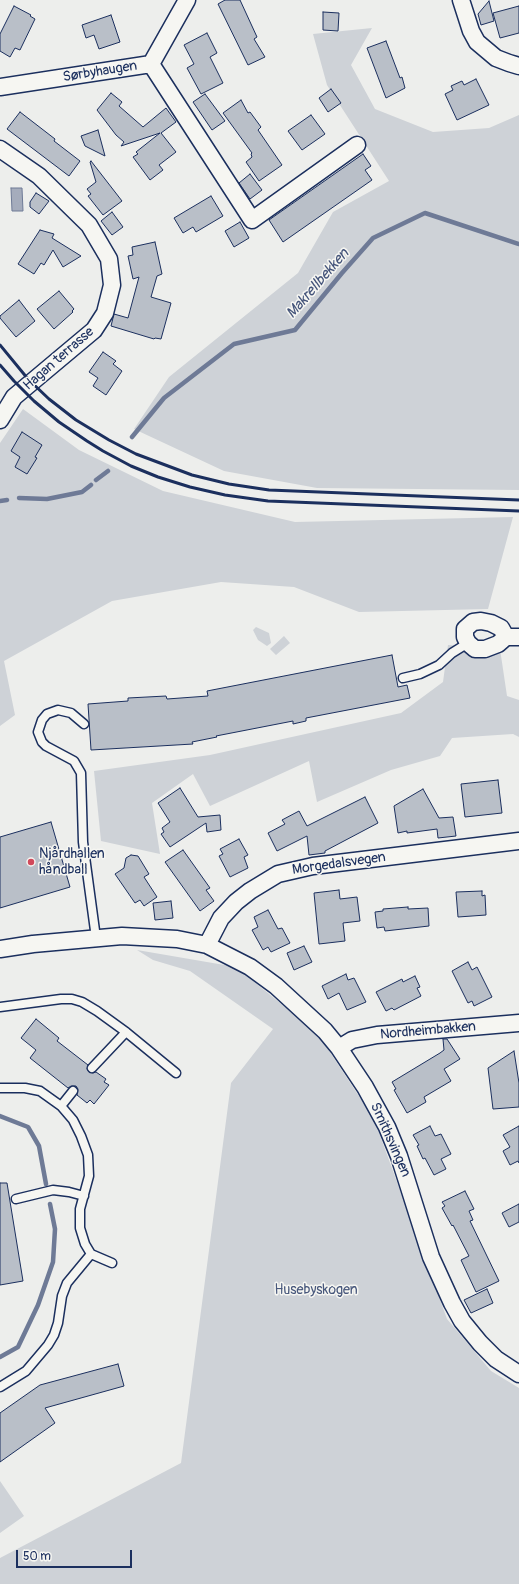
<!DOCTYPE html>
<html>
<head>
<meta charset="utf-8">
<style>
  body { margin:0 }
  #map { position:relative; width:519px; height:1584px; overflow:hidden; background:#edeeec; font-family:Pangolin,sans-serif }
  canvas { display:block }
  .scale { position:absolute; left:16px; top:1550px; width:116px; height:18px; box-sizing:border-box; border:2px solid #1b2f5e; border-top:0; padding-left:5px; font-size:12px; line-height:14px; white-space:nowrap; color:#1b2f5e; -webkit-text-stroke:3px #f6f6f2; paint-order:stroke }
</style>
</head>
<body>
<div id="map">
<canvas width="519" height="1584"></canvas>
<div class="scale">50 m</div>
</div>
<script>
const ctx = document.querySelector('canvas').getContext('2d');
ctx.lineJoin = 'round';
function fill(path, color) {
  ctx.fillStyle = color;
  ctx.fill(path, 'evenodd');
}
function toPath(rows) {
  const path = new Path2D();
  for (const r of rows) {
    path.moveTo(r[0], r[1]);
    for (let i = 2; i < r.length; i += 2) path.lineTo(r[i], r[i + 1]);
  }
  return path;
}
function strokePath(path, color, width, dash) {
  ctx.strokeStyle = color;
  ctx.lineWidth = width;
  ctx.lineCap = dash ? 'butt' : 'round';
  ctx.setLineDash(dash || []);
  ctx.stroke(path);
}
function label(font, color, halo, rows, align = 'center') {
  ctx.font = font + ' Pangolin,sans-serif';
  ctx.lineWidth = 3;
  ctx.setLineDash([]);
  ctx.textBaseline = 'middle';
  ctx.strokeStyle = halo;
  ctx.fillStyle = color;
  for (const [text, x, y, turn = 0] of rows) {
    ctx.save();
    ctx.translate(x, y);
    ctx.rotate((+turn || 0) * Math.PI / 180);
    ctx.textAlign = isNaN(turn) ? turn : align;
    if (halo) ctx.strokeText(text, 0, 0);
    ctx.fillText(text, 0, 0);
    ctx.restore();
  }
}
fill(toPath([
  [372,28,351,65,375,109,433,132,489,128,519,115,519,490,317,488,224,471,134,429,169,377,298,273,333,212,389,181,327,85,313,34],
  [23,409,79,450,163,491,295,522,513,517,488,609,359,612,294,587,221,582,112,601,4,661,15,715,0,726,0,443],
  [256,627,269,633,271,643,267,646,258,640,253,630],
  [284,636,290,643,276,655,270,649],
  [448,645,500,649,507,696,519,700,519,737,513,734,452,738,440,756,391,770,317,802,309,761,210,806,193,774,152,803,160,854,101,841,94,771,210,755,401,713,443,682],
  [137,950,236,967,318,1034,374,1119,447,1319,491,1371,519,1388,519,1584,0,1584,0,1558,181,1463,231,1083,273,1029,190,971,153,960],
  [0,1481,24,1516,0,1533]
]), '#ced2d7');
const water = toPath([
  [11,188,22,188,23,211,12,211,11,188]
]);
fill(water, '#a5acbc');
strokePath(water, '#6e7a96', 1);
strokePath(toPath([
  [132,437,164,398,234,344,295,330,342,273,373,238,425,213,519,244],
  [96,480,108,471],
  [19,498,47,499,82,492,91,485],
  [0,501,7,500],
  [0,1116,28,1127,39,1146,46,1184],
  [0,1357,18,1347,38,1305,53,1262,55,1229,50,1204]
]), '#6e7a96', 4.5);
const building = toPath([
  [225,0,240,0,257,37,254,39,265,57,248,65,218,4,225,0],
  [489,1,494,21,481,25,478,14,489,1],
  [14,6,31,15,30,16,35,19,20,50,15,48,10,57,0,51,0,34,14,6],
  [519,6,519,33,500,38,493,13,519,6],
  [323,12,339,13,338,31,323,30,323,12],
  [111,15,120,42,99,49,94,35,86,38,82,25,111,15],
  [207,33,217,53,210,57,223,83,201,94,187,68,194,64,184,45,207,33],
  [386,41,400,78,402,77,405,88,386,98,367,48,386,41],
  [476,79,489,105,457,120,445,94,453,90,451,86,462,81,464,85,476,79],
  [331,89,341,103,328,112,319,98,331,89],
  [111,93,122,102,119,106,143,127,166,108,176,122,161,133,176,152,159,165,163,170,150,180,133,157,138,154,136,152,160,133,121,146,124,142,116,135,97,110,111,93],
  [205,94,225,121,212,130,193,102,205,94],
  [241,100,248,113,250,112,261,127,258,130,282,165,259,181,246,162,252,157,251,154,252,153,223,113,241,100],
  [20,112,55,139,54,141,80,161,69,176,7,129,20,112],
  [311,115,325,134,302,150,288,131,311,115],
  [98,130,105,156,85,146,81,136,98,130],
  [363,154,371,166,365,170,372,180,283,242,269,220,363,154],
  [91,161,122,201,103,215,88,196,91,194,87,189,96,182,90,162,91,161],
  [250,174,262,190,250,199,239,183,250,174],
  [36,193,49,201,39,214,30,207,30,202,36,193],
  [211,196,223,216,196,232,193,227,183,233,174,218,211,196],
  [112,212,123,227,112,235,101,221,112,212],
  [240,222,249,238,234,247,225,231,240,222],
  [40,230,54,234,52,238,81,256,63,267,53,250,44,265,41,263,34,274,18,264,40,230],
  [155,242,162,274,157,276,151,297,171,303,161,339,155,338,154,339,111,326,114,314,128,318,139,277,133,279,128,256,133,255,132,247,155,242],
  [59,291,74,309,72,311,73,312,54,329,37,309,59,291],
  [19,300,35,321,16,337,0,318,0,316,19,300],
  [103,352,116,361,113,364,122,371,106,395,93,386,98,378,89,372,103,352],
  [22,432,42,445,35,457,37,458,27,474,15,467,20,457,11,451,22,432],
  [392,655,398,687,407,685,410,698,306,718,306,721,293,724,293,721,216,736,217,737,192,742,193,744,91,750,88,704,128,701,128,698,166,696,167,699,208,696,207,691,392,655],
  [498,780,502,813,465,817,461,784,498,780],
  [180,788,198,817,220,815,221,830,207,832,206,823,170,847,161,834,164,832,162,828,170,822,158,803,180,788],
  [423,789,439,818,453,817,456,836,438,838,437,829,407,833,407,831,398,833,394,806,423,789],
  [365,797,378,823,325,851,325,853,309,855,307,836,277,851,268,833,285,824,282,820,299,811,307,826,365,797],
  [51,822,70,887,0,908,0,837,51,822],
  [239,839,248,855,244,857,248,868,230,877,219,856,223,854,220,849,239,839],
  [183,850,210,888,206,890,214,901,200,911,165,862,183,850],
  [131,855,138,856,149,874,144,877,157,897,144,906,140,900,135,903,115,874,124,868,126,858,131,855],
  [339,890,340,899,357,897,360,921,343,923,345,941,319,944,314,893,339,890],
  [482,891,482,896,485,895,486,915,458,917,456,892,482,891],
  [171,901,173,918,155,920,153,903,171,901],
  [408,907,408,909,428,908,429,926,385,931,384,927,377,928,375,912,383,911,383,909,408,907],
  [268,910,278,929,282,928,290,943,271,952,268,947,263,950,252,930,258,927,254,917,268,910],
  [304,946,312,962,294,970,287,953,304,946],
  [468,962,472,970,477,967,492,997,474,1006,472,1001,468,1003,452,971,468,962],
  [346,974,348,980,354,978,366,1002,347,1010,339,993,328,999,322,986,346,974],
  [415,976,420,987,417,988,421,996,394,1010,392,1008,386,1011,376,992,402,979,403,982,415,976],
  [36,1019,59,1038,57,1041,88,1065,87,1069,89,1072,93,1073,96,1072,106,1079,104,1082,109,1085,94,1104,90,1100,87,1103,77,1095,78,1089,76,1086,71,1086,68,1088,30,1058,36,1050,21,1038,36,1019],
  [443,1039,447,1039,460,1059,444,1069,451,1081,424,1097,426,1102,407,1113,394,1090,396,1089,392,1082,440,1053,444,1050,443,1039],
  [514,1051,519,1083,519,1107,493,1109,488,1068,514,1051],
  [430,1126,435,1136,441,1134,451,1154,441,1159,446,1169,434,1175,425,1158,423,1159,417,1146,419,1145,413,1135,430,1126],
  [519,1126,519,1163,518,1161,510,1165,503,1151,510,1147,503,1135,519,1126],
  [0,1183,7,1183,23,1281,0,1285,0,1183],
  [465,1191,474,1209,469,1211,473,1220,470,1221,499,1281,476,1292,461,1260,469,1256,453,1225,452,1226,442,1208,445,1206,442,1202,465,1191],
  [519,1204,519,1222,509,1227,502,1213,519,1204],
  [487,1289,493,1303,471,1313,464,1300,487,1289],
  [118,1364,124,1386,45,1408,55,1423,0,1462,0,1413,40,1385,118,1364]
]);
fill(building, '#b9bfc8');
strokePath(building, '#1b2f5e', 1);
const lane = toPath([
  [403,678,420,674,439,665,452,653,468,643],
  [84,724,71,713,58,710,47,714,42,720,38,732,42,742,46,746,74,761,81,773,83,842,96,938],
  [0,1007,61,999,72,999,82,1002,97,1011,126,1032,176,1073],
  [92,1068,126,1032],
  [0,1088,25,1088,40,1091,61,1106,73,1120,81,1136,88,1155,89,1176,80,1209,80,1228,85,1244,91,1254,112,1263],
  [61,1106,73,1091],
  [16,1199,53,1190,69,1192,84,1196],
  [0,1387,26,1371,48,1345,54,1335,58,1323,62,1296,67,1283,91,1254]
]);
const street = toPath([
  [461,0,471,31,477,42,496,58,509,63,519,66],
  [151,64,252,220,357,145],
  [0,87,151,64,187,0],
  [0,149,39,176,89,225,109,259,112,285,105,313,94,330,14,397,0,420],
  [506,637,501,628,491,623,481,621,473,622,465,629,465,637,468,643,475,649,485,649,498,644,506,637,519,637],
  [207,945,250,967,276,986,325,1031,339,1048,365,1087,387,1127,399,1156,431,1257,452,1303,462,1321,480,1343,496,1359,519,1374],
  [0,949,33,944,122,936,177,939,207,945,221,918,236,902,250,891,278,874,313,866,519,841],
  [339,1048,352,1040,377,1035,519,1023]
]);
strokePath(lane, '#1b2f5e', 11);
strokePath(street, '#1b2f5e', 19);
strokePath(lane, '#f6f6f2', 8);
strokePath(street, '#f6f6f2', 16);
strokePath(toPath([
  [0,345,28,379,49,399,76,420,109,440,136,454,192,475,229,484,269,490,519,500],
  [0,365,14,381,34,401,59,422,87,441,103,451,131,466,158,477,190,487,225,495,268,501,519,511]
]), '#1b2f5e', 3);
for (const [x, y, r, color] of [
  [31,862,4,"#d1495b"]
]) {
  const dot = new Path2D();
  dot.arc(x, y, r, 0, 2 * Math.PI);
  ctx.fillStyle = color;
  ctx.fill(dot);
  strokePath(dot, '#f6f6f2', 1.5);
}
label('14px', '#1b2f5e', '#f6f6f2', [
  ["Sørbyhaugen",100,72,-9],
  ["Hagan terrasse",59,359,-41],
  ["Morgedalsvegen",339,864,-8],
  ["Nordheimbakken",428,1031,-5],
  ["Smithsvingen",390,1140,66]
]);
label('14px', '#1b2f5e', '#f6f6f2', [
  ["Njårdhallen",39,854],
  ["håndball",39,870]
], 'left');
label('14px', '#48587c', '#f6f6f2', [
  ["Husebyskogen",316,1290]
]);
label('italic 15px', '#44547a', '#f6f6f2', [
  ["Makrellbekken",318,284,-49]
]);
</script>
</body>
</html>
